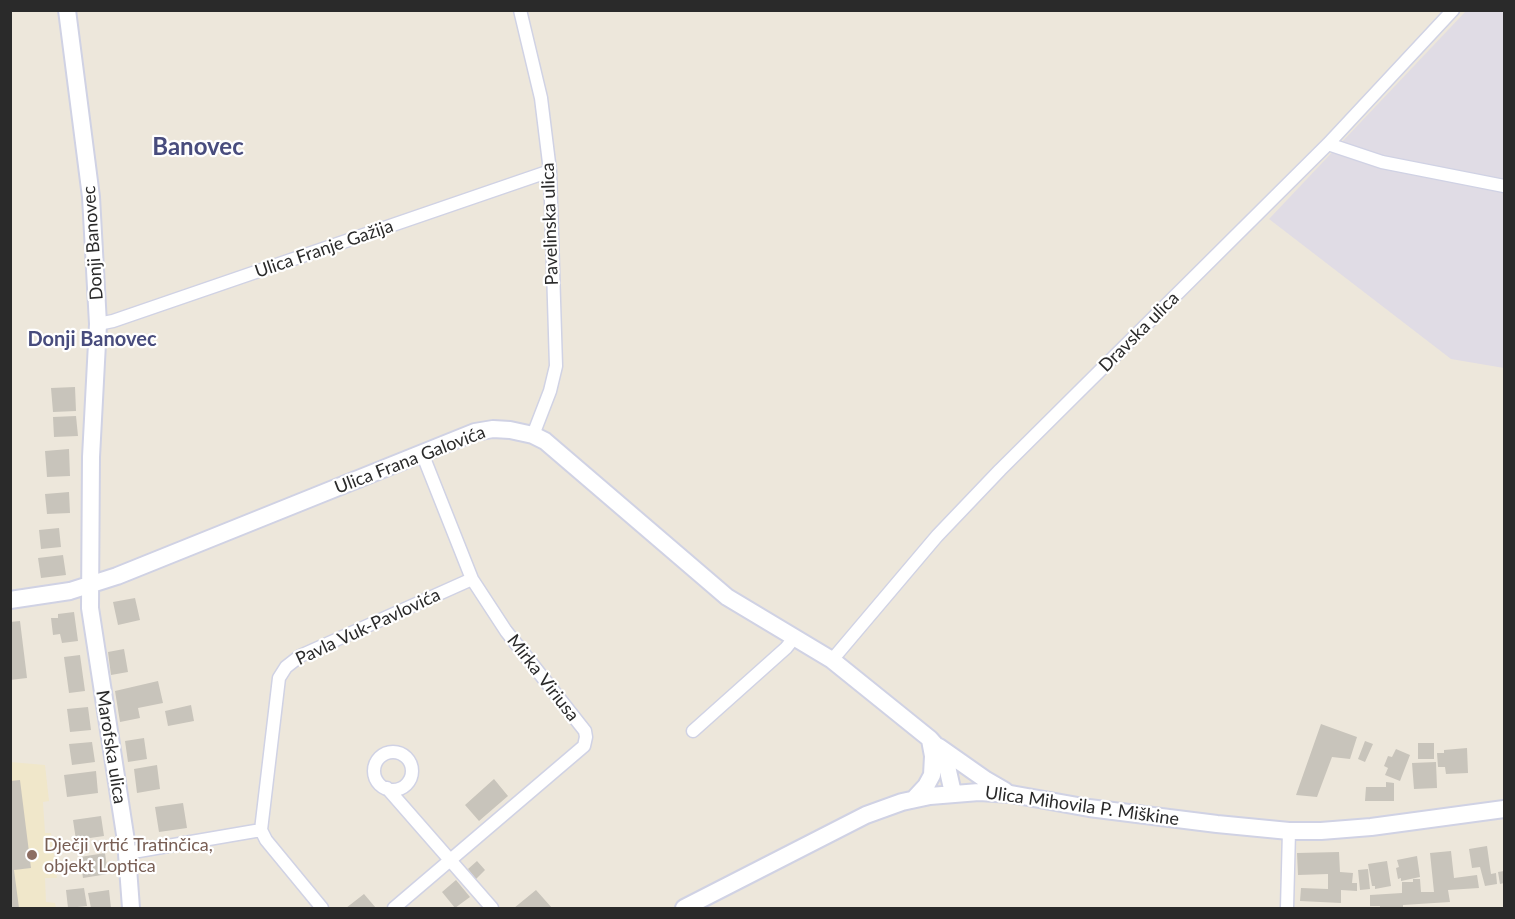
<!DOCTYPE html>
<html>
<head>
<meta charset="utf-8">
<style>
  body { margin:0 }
  #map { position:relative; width:1515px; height:919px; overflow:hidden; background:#ede7db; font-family:Lato,sans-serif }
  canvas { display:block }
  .frame { position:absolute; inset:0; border:12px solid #2a2a2a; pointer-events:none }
</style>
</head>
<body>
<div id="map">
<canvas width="1515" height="919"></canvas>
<div class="frame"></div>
</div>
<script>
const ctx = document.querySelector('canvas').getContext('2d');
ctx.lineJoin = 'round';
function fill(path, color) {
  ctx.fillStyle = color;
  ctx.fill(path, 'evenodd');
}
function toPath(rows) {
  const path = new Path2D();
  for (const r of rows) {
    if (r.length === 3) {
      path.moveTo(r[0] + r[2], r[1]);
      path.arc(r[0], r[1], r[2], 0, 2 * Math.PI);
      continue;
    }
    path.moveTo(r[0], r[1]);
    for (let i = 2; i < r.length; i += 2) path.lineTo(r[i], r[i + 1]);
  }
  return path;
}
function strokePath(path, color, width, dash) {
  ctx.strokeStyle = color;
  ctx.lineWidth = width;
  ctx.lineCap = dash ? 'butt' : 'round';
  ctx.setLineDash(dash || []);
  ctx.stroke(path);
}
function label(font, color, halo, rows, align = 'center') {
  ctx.font = font + ' Lato,sans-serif';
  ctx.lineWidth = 4.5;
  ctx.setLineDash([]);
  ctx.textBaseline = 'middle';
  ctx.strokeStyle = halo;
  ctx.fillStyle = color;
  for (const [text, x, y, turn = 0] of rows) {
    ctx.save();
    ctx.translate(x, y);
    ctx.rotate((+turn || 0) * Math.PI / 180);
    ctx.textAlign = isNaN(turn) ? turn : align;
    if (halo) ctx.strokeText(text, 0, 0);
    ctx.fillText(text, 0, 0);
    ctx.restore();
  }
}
fill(toPath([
  [1466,11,1504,11,1504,368,1451,359,1269,219]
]), '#e0dce5');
fill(toPath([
  [10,762,45,765,49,801,43,802,45,833,51,833,57,878,45,878,46,902,55,903,56,908,11,908]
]), '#f0e7ca');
fill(toPath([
  [75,387,76,411,53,412,51,388],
  [76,416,78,436,54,437,53,417],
  [69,449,70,476,47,477,45,451],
  [69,492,70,513,47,514,45,494],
  [59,528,61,547,41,549,39,530],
  [63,555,66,575,41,578,38,558],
  [135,598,140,620,118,625,113,602],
  [74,612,78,641,62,643,60,634,53,635,51,618,58,618,58,614],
  [20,621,27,678,10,680,10,622],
  [124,649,128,672,111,675,108,652],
  [80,655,85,691,69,693,64,657],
  [158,681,163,703,138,708,140,718,120,722,115,691],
  [191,705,194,721,168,726,165,711],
  [88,707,91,730,70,732,67,709],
  [1321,724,1357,737,1350,759,1332,757,1317,797,1296,795],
  [144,738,147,759,128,762,125,741],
  [1365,741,1373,744,1365,762,1358,759],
  [92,742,95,762,72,765,69,744],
  [1418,743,1434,743,1434,759,1418,759],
  [1467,748,1468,773,1446,774,1445,767,1438,767,1437,753,1444,753,1444,750],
  [1396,749,1410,755,1400,781,1385,775,1388,768,1384,766,1388,756,1392,757],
  [1436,762,1437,788,1414,789,1412,763],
  [157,765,160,789,137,793,134,769],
  [96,771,98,793,67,797,64,775],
  [494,779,508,796,479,821,465,805],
  [20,780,31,868,14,870,19,908,10,908,10,781],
  [1386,782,1394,783,1394,801,1365,801,1366,787,1386,787],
  [183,803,187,828,159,832,155,807],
  [101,816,104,836,76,840,73,820],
  [1487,846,1491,874,1496,873,1497,884,1485,886,1480,867,1472,868,1469,849],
  [1451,851,1454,878,1477,875,1479,888,1448,890,1446,878,1450,902,1403,905,1403,908,1380,908,1380,906,1370,906,1370,895,1402,893,1402,882,1413,882,1413,879,1420,879,1421,892,1434,892,1430,853],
  [1339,852,1340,872,1353,873,1352,883,1357,883,1357,891,1341,890,1341,903,1300,901,1301,888,1328,889,1328,874,1298,875,1297,853],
  [105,853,108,874,83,878,80,857],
  [1417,856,1420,877,1401,881,1401,878,1398,879,1396,868,1399,867,1397,860],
  [477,861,485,870,476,879,468,869],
  [1387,861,1391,886,1375,889,1375,886,1372,886,1368,864],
  [1368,869,1370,889,1360,890,1358,870],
  [1504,871,1504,883,1500,884,1498,872],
  [456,880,470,897,455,908,442,892],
  [84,888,87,906,68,908,66,890],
  [109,890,111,908,91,908,88,893],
  [536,890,552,908,514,908],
  [364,894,376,908,346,908]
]), '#c8c4bb');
const street = toPath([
  [520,10,541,98,550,171,556,366,550,391,533,435],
  [1328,144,1382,162,1504,186],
  [98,324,113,321,550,171],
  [832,660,937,536,1000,470,1328,144,1453,10],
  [693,731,786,648,794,638],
  [393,771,19],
  [387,788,492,908],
  [261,830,279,678,286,667,300,656,472,579],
  [261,830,266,840,322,908],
  [127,853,261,830],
  [394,908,584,746,586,737,585,731,506,631,472,579,422,453],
  [1287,908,1289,831]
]);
const secondary = toPath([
  [67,10,91,197,98,324,91,457,90,608,126,841,131,908],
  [10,600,70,591,117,576,475,432,493,429,510,430,533,435,545,441,727,597,832,660,930,739,939,749,946,762,953,793],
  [939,747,986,780,1005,791],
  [914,799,926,786,932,775,933,756,930,740],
  [684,908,866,815,902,802,930,796,979,792,1011,794,1089,808,1217,824,1289,831,1321,831,1371,827,1504,809]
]);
strokePath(street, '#d0d2e4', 15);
strokePath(secondary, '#d0d2e4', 20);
strokePath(street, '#fff', 12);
strokePath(secondary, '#fff', 16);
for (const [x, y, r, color] of [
  [32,855,6,"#8d6e63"]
]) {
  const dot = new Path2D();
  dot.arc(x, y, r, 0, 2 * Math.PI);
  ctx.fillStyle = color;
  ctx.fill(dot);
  strokePath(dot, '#fff', 2);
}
label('18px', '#2a2a2a', '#fff', [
  ["Pavelinska ulica",550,224,-92],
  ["Donji Banovec",93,243,-94],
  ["Ulica Franje Gažija",324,249,-19],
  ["Dravska ulica",1139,332,-45],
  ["Ulica Frana Galovića",410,460,-21],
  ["Pavla Vuk-Pavlovića",368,627,-25],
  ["Mirka Viriusa",543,678,52],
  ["Marofska ulica",111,747,81],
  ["Ulica Mihovila P. Miškine",1082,806,8]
]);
label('18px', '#785e54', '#fff', [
  ["Dječji vrtić Tratinčica,",44,845],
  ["objekt Loptica",44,866]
], 'left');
label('bold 20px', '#484c7d', '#fff', [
  ["Donji Banovec",92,340]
]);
label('bold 24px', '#484c7d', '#fff', [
  ["Banovec",198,147]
]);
</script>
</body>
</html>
